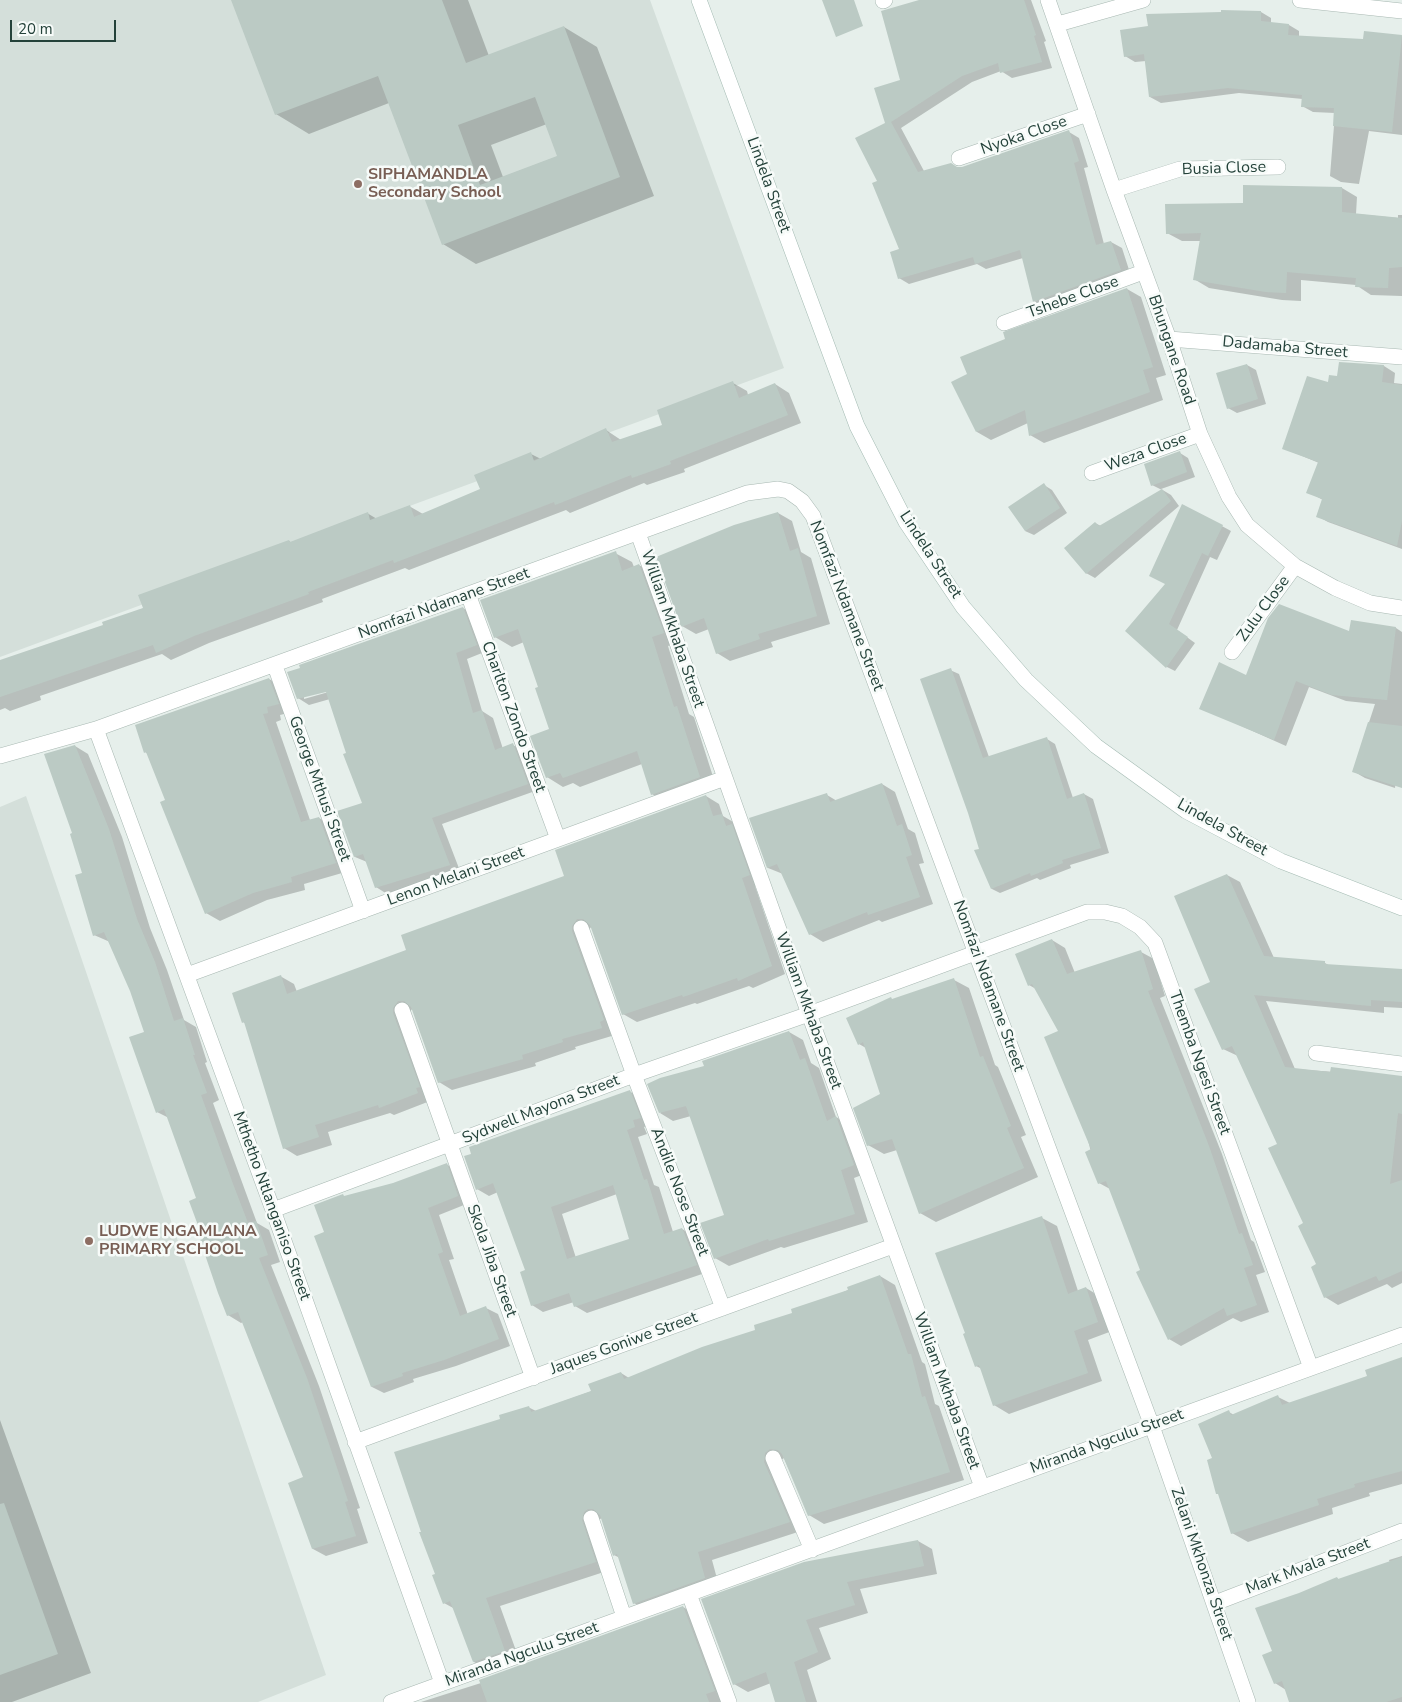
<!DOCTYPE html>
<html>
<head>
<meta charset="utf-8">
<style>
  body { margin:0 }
  #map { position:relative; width:1402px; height:1702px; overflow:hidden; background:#e6efeb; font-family:"Nunito Sans",sans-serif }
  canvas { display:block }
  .scale { position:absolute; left:10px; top:20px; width:106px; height:22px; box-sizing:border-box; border:2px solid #24423a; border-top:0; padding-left:6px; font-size:15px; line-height:18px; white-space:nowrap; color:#24423a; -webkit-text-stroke:4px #f7fbf9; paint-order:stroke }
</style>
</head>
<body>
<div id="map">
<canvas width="1402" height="1702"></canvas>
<div class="scale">20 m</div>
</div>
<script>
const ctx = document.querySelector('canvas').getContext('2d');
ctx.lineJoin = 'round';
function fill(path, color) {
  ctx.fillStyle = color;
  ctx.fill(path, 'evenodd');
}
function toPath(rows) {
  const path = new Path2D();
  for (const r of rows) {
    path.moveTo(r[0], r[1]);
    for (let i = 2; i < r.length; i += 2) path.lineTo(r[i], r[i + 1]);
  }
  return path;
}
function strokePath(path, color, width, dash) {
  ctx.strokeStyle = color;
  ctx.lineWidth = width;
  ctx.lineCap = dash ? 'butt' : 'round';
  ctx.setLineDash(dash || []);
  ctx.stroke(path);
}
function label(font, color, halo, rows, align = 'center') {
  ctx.font = font + ' "Nunito Sans",sans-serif';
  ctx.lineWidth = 5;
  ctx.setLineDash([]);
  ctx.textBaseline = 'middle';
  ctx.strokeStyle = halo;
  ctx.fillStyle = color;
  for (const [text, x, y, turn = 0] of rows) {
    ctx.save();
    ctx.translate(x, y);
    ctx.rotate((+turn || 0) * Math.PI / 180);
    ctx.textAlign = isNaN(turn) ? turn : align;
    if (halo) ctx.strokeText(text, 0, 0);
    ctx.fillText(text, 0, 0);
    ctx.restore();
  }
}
fill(toPath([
  [0,0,650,0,784,368,0,657],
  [26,796,326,1675,258,1702,0,1702,0,807]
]), '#d4dfda');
fill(toPath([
  [233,0,468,0,489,56,564,27,597,47,654,196,476,264,443,244,389,103,309,134,276,114],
  [547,124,559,156,503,177,491,145],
  [923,0,1031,0,1046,41,1044,42,1052,68,1012,78,1001,71,972,82,901,128,924,171,962,168,1069,132,1079,138,1088,167,1084,168,1104,244,1111,242,1122,248,1131,276,1045,308,1034,302,1023,258,986,269,977,264,909,284,899,278,901,250,879,181,886,124,901,81],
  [1261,12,1271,18,1271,23,1289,25,1299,31,1299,37,1364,40,1365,33,1402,36,1402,135,1369,131,1359,184,1341,182,1330,176,1335,113,1313,112,1302,106,1303,99,1239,93,1161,103,1150,97,1146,61,1135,62,1125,56],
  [1342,188,1357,197,1356,214,1398,218,1398,215,1402,215,1402,296,1371,295,1356,285,1301,280,1301,301,1282,300,1209,288,1194,279,1201,241,1182,241,1167,233,1244,204],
  [1127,289,1141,297,1166,375,1156,378,1163,400,1044,443,1030,435,1028,423,991,440,977,432,969,375],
  [1340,363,1384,366,1395,373,1394,383,1402,384,1402,549,1328,522,1317,516,1323,500,1308,492,1319,463,1283,448,1329,384,1338,378],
  [1247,365,1256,370,1266,404,1237,413,1228,408],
  [733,383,747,391,748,395,775,384,789,393,801,423,684,469,685,472,647,485,644,483,570,513,566,510,409,570,405,568,322,599,323,602,209,643,171,660,162,654,40,696,41,700,10,711,5,708,0,710,0,661,105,626,289,541,292,543,367,513,377,519,409,506,423,514,482,490,531,454,541,459,606,430,621,440,664,425],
  [1180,453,1188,458,1195,477,1161,489,1171,495,1179,506,1095,578,1086,573,1095,523,1101,526,1162,490,1152,485],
  [1044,485,1052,490,1067,513,1034,535,1025,531],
  [1183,505,1231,531,1217,560,1210,557,1177,630,1195,643,1175,671,1167,667,1167,584],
  [778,513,792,521,801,552,811,558,830,624,771,642,773,647,730,661,717,653,709,629,696,634,682,626],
  [615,553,632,562,634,567,639,565,655,575,679,642,668,646,689,714,694,717,716,786,668,804,652,794,642,764,580,787,573,783,563,787,547,777,551,729,540,688,524,642,512,647,495,637],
  [463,608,474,615,487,651,467,659,482,711,493,718,503,749,513,745,524,751,538,790,442,824,460,871,387,894,376,887,367,862,355,857,364,804,330,699,309,705,298,698],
  [332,689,332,691,304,699,304,696],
  [1396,628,1402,632,1402,732,1395,788,1365,778,1353,771,1375,704,1346,701,1309,687,1286,746,1201,708,1247,677,1350,632],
  [950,670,959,674,989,757,1047,739,1055,744,1073,798,1084,794,1093,799,1109,853,1070,865,1071,868,1040,880,1037,878,1000,893,992,889,980,849],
  [269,679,283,687,292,712,280,715,281,720,276,722,310,820,319,818,333,826,349,871,304,884,305,890,267,900,220,921,206,913,167,801,148,754,145,752],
  [75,746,88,754,122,837,150,928,167,970,184,1020,196,1027,207,1062,205,1063,219,1100,213,1103,257,1223,269,1230,280,1262,271,1265,319,1386,360,1508,357,1509,368,1543,326,1556,313,1549,304,1478,243,1322,241,1323,228,1315,205,1240,197,1199,169,1118,157,1112,145,1032,132,990,110,942,94,935,84,873,74,834],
  [882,784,895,792,908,829,915,833,924,863,919,864,933,904,882,922,879,920,823,942,810,934,783,874,768,868,751,819,827,795,837,801],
  [706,796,719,804,723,816,735,823,763,883,755,886,785,974,753,988,749,986,697,1004,695,1003,637,1022,623,1014,592,926,585,934,615,1035,575,1047,576,1049,535,1063,536,1066,452,1090,439,1082,413,1008,406,1016,430,1101,394,1115,390,1113,328,1132,332,1145,297,1156,284,1148,246,1024,243,1022,280,976,294,984,297,992,408,950,566,877],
  [1227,875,1240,882,1274,958,1325,963,1330,966,1402,970,1402,1008,1384,1007,1384,1013,1266,1001,1295,1069,1402,1077,1402,1283,1392,1288,1387,1284,1338,1305,1325,1297,1318,1265,1278,1145,1238,1056,1223,1049,1212,983],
  [1052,940,1065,948,1075,973,1141,952,1154,959,1165,996,1160,998,1222,1154,1251,1240,1254,1242,1265,1272,1256,1275,1269,1312,1241,1322,1233,1318,1181,1346,1169,1339,1110,1189,1099,1183,1060,1032,1036,989,1029,985],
  [954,980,969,988,995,1065,998,1067,1026,1135,1021,1137,1038,1177,936,1222,920,1213,897,1150,884,1154,868,1145,882,1095,866,1048,859,1044,893,1000],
  [789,1032,803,1040,811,1063,819,1068,836,1117,850,1125,867,1173,854,1178,868,1222,784,1248,781,1247,729,1266,715,1258,726,1216,691,1116,673,1121,660,1113,705,1067],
  [629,1091,641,1098,652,1125,644,1127,647,1134,638,1137,654,1185,659,1187,673,1232,682,1229,694,1236,708,1272,587,1313,575,1306,574,1302,543,1312,532,1305,527,1271,498,1192,489,1196,477,1189],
  [617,1194,631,1240,576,1258,562,1214],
  [446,1164,458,1171,469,1203,439,1215,454,1259,449,1260,468,1315,486,1308,498,1314,510,1346,456,1366,413,1379,414,1382,384,1393,372,1387,326,1233,346,1197,393,1184],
  [1042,1218,1057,1226,1078,1291,1086,1288,1101,1297,1112,1331,1088,1340,1102,1381,1009,1414,994,1405,982,1369,976,1366],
  [880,1276,895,1285,922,1362,925,1364,935,1404,939,1406,964,1480,824,1524,809,1515,784,1458,780,1461,804,1530,712,1560,719,1586,649,1612,634,1603,620,1558,614,1555,602,1518,598,1520,610,1570,500,1606,519,1659,488,1670,474,1662,455,1609,444,1603,437,1575,502,1419,528,1407,536,1411,592,1391,621,1373,629,1378,757,1330],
  [1402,1358,1402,1484,1369,1493,1370,1496,1332,1508,1333,1514,1248,1542,1232,1533,1214,1459,1229,1412,1234,1415,1278,1397,1290,1403,1369,1376],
  [0,1420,91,1673,12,1702,0,1702],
  [918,1541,932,1549,937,1574,860,1589,868,1613,819,1628,831,1659,807,1670,817,1702,776,1702,771,1683,748,1692,734,1684,703,1600],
  [1402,1556,1402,1702,1291,1702,1286,1690,1275,1683,1274,1652,1299,1594,1337,1578,1340,1580,1390,1563,1389,1560],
  [683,1607,697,1615,721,1702,421,1702,481,1683]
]), '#0003');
fill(toPath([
  [231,0,442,0,466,63,564,26,620,177,442,245,378,76,275,115],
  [535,97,557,156,480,185,458,125],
  [822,0,854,0,863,26,836,37],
  [919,0,1024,0,1036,35,1034,36,1042,62,1000,73,998,63,962,76,891,122,918,172,951,163,957,167,962,167,1069,130,1079,161,1074,163,1096,245,1111,241,1121,270,1033,302,1020,250,975,264,973,257,898,279,890,252,899,249,872,183,877,181,855,138,885,123,874,88,900,80,881,11],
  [1221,10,1261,11,1261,21,1289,24,1288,35,1363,39,1364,31,1402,35,1392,132,1333,126,1334,108,1301,107,1302,95,1228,88,1149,97,1144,54,1124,57,1120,30,1148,26,1146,14,1221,12],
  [1243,185,1342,187,1342,212,1402,218,1402,267,1389,268,1388,288,1355,287,1356,278,1287,272,1286,293,1266,292,1193,280,1201,233,1166,234,1165,204,1243,203],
  [1127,288,1153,367,1143,370,1150,392,1029,436,1025,410,976,432,951,382,967,374,960,357,1005,339,1003,332],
  [1339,362,1384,365,1382,382,1402,385,1402,521,1397,546,1316,517,1322,499,1306,493,1318,462,1282,449,1307,376,1328,382,1329,375,1337,376],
  [1247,364,1258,399,1227,409,1216,373],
  [733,381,739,398,775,383,788,415,670,461,671,464,632,478,631,475,555,505,554,502,394,563,393,560,308,592,309,594,194,636,156,653,153,645,0,697,0,660,103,625,102,622,143,608,138,595,289,540,290,542,368,512,370,520,410,505,414,517,480,489,474,475,531,452,534,461,606,428,612,442,662,425,657,410],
  [1180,451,1187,472,1151,486,1144,464],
  [1044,483,1060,508,1025,531,1008,507],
  [1162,489,1171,501,1086,574,1064,548,1095,522,1099,526],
  [1182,504,1223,525,1208,556,1202,553,1169,624,1188,637,1166,668,1125,631,1165,584,1149,576],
  [778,512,790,551,798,548,817,616,758,634,760,639,716,654,704,618,681,627,656,557,734,525],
  [616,551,622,571,639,564,664,633,652,637,674,707,677,706,700,777,651,795,637,751,563,778,560,773,546,778,530,736,549,729,535,688,538,687,518,629,494,638,480,600],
  [1279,604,1349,631,1351,620,1396,627,1387,700,1332,695,1296,681,1274,740,1199,709,1219,662,1246,675,1268,618],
  [463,607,477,645,456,653,473,713,482,710,495,750,513,743,528,784,432,818,450,865,375,888,363,854,354,857,337,811,362,803,343,754,346,753,326,692,297,699,287,672,300,668,299,665],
  [951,668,983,758,1047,737,1067,799,1084,793,1101,848,1062,860,1063,863,1031,876,1030,873,991,889,974,850,979,849,968,813,920,679],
  [269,678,279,704,267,707,268,713,263,714,301,822,319,817,336,863,291,877,292,882,253,893,205,914,160,802,165,800,146,752,144,753,135,725],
  [1368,722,1402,726,1402,788,1352,772],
  [75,745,109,829,137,919,155,962,174,1021,183,1018,195,1055,193,1055,207,1093,201,1095,233,1184,248,1223,256,1221,268,1255,259,1258,307,1378,348,1501,345,1502,356,1536,312,1549,288,1483,303,1477,238,1312,227,1316,218,1293,200,1240,203,1239,189,1201,196,1198,164,1109,156,1113,129,1037,144,1032,130,991,104,932,93,936,75,875,82,873,70,834,72,833,44,754],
  [882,783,897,826,902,824,912,855,906,857,920,897,868,915,867,912,809,935,777,864,767,868,749,818,827,793,830,802],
  [706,795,713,816,722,814,726,826,732,824,750,875,742,878,772,966,738,981,737,978,683,997,682,995,622,1015,590,925,583,919,577,919,572,926,572,931,604,1020,600,1022,602,1028,562,1039,563,1042,522,1055,523,1059,438,1083,411,1007,404,1001,398,1001,393,1008,393,1013,420,1087,416,1088,418,1093,379,1108,378,1105,315,1125,319,1137,283,1149,244,1022,242,1023,232,993,281,975,287,994,406,950,401,935,564,876,555,850],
  [1227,874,1264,956,1325,961,1325,964,1402,969,1402,1002,1371,1000,1371,1006,1254,995,1285,1067,1330,1072,1331,1067,1402,1076,1402,1114,1398,1113,1390,1184,1402,1180,1402,1271,1379,1281,1376,1276,1324,1298,1311,1267,1316,1264,1298,1226,1303,1223,1268,1148,1277,1144,1232,1046,1222,1050,1194,989,1210,982,1174,896],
  [1052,939,1067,974,1141,950,1153,989,1148,991,1209,1146,1239,1234,1242,1233,1253,1265,1244,1268,1257,1305,1227,1316,1224,1308,1168,1340,1136,1272,1140,1270,1106,1181,1098,1184,1085,1152,1091,1149,1044,1037,1058,1031,1032,984,1028,986,1015,954],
  [954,978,980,1057,983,1056,1011,1126,1007,1128,1024,1168,919,1214,892,1139,867,1146,853,1108,880,1094,863,1042,858,1045,846,1018,891,997,892,999],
  [789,1031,800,1060,805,1058,827,1121,836,1116,854,1165,841,1170,855,1214,769,1241,768,1239,714,1259,700,1223,724,1215,686,1106,659,1113,647,1084,660,1078,704,1066,702,1061],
  [630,1090,641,1118,633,1120,635,1127,627,1130,644,1180,647,1179,664,1234,682,1228,697,1265,574,1307,569,1293,531,1306,520,1272,525,1270,493,1183,476,1190,464,1156,471,1154,469,1147],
  [613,1185,629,1239,567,1259,551,1207],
  [447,1163,458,1196,428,1208,443,1252,438,1254,460,1316,486,1306,499,1339,444,1360,402,1373,403,1376,371,1387,314,1236,324,1232,314,1205,343,1194,344,1196,393,1183],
  [1042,1216,1068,1294,1086,1287,1098,1322,1074,1331,1088,1373,993,1406,979,1365,975,1367,963,1334,965,1333,935,1253],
  [880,1275,908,1354,911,1354,922,1397,925,1396,950,1472,808,1516,782,1454,778,1450,770,1449,765,1453,764,1462,790,1522,698,1552,705,1578,633,1604,617,1554,613,1556,600,1515,593,1509,588,1509,584,1512,582,1520,596,1562,486,1598,505,1651,473,1662,450,1601,443,1604,432,1575,435,1574,419,1532,421,1532,394,1452,500,1419,499,1415,529,1406,531,1412,591,1391,588,1384,621,1372,624,1379,702,1347,755,1330,754,1325,792,1313,791,1309,848,1290,847,1287],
  [1402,1357,1402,1471,1354,1484,1355,1487,1317,1499,1319,1505,1231,1534,1218,1494,1216,1494,1207,1460,1212,1458,1198,1424,1229,1410,1231,1415,1278,1395,1282,1405,1367,1376,1365,1370],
  [4,1503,58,1654,0,1675,0,1504],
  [918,1540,924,1566,847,1582,855,1605,806,1620,818,1652,794,1662,806,1702,775,1702,766,1672,733,1685,701,1599,804,1562],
  [1402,1557,1402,1697,1386,1702,1289,1702,1282,1681,1274,1684,1262,1655,1272,1651,1255,1608,1299,1593,1337,1577,1338,1579],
  [683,1606,715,1691,706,1694,709,1702,487,1702,479,1680]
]), '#bbcac4');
const street = toPath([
  [1048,0,1114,190,1169,339,1200,434,1229,497,1247,525,1295,566,1335,588,1370,603,1402,608],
  [1300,0,1402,11],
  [883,1,885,0],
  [1058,24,1143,0],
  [959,158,1088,114],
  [1114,190,1180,169,1278,167],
  [1004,323,1143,272],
  [1169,339,1402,357],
  [1092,473,1200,434],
  [638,533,809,1014,982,1487],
  [468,594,558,839],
  [1232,652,1295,566],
  [275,666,363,911],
  [96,729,273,1210,442,1683],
  [0,756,96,729,747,493,778,489,788,491,802,501,813,516,1152,1426,1248,1702],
  [581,928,634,1075,723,1308],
  [187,975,725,778],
  [402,1010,533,1378],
  [1316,1053,1402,1064],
  [273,1210,634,1075,809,1014,1087,912,1105,912,1122,916,1140,927,1155,943,1311,1368],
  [355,1442,893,1246],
  [773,1458,812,1550],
  [591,1518,624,1617],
  [689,1594,729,1702],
  [1215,1603,1402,1531],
  [391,1702,1402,1335]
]);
const secondary = toPath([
  [699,0,857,426,906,522,963,607,1026,680,1096,746,1186,811,1281,861,1402,908]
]);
strokePath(street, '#a8b8b2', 16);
strokePath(secondary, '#a4bbb3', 16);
strokePath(street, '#fff', 15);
strokePath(secondary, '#fff', 15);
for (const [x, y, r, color] of [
  [358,184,5,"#8d6e63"],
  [89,1241,5,"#8d6e63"]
]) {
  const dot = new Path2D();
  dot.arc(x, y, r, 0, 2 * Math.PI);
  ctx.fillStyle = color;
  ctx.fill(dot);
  strokePath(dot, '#f7fbf9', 2);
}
label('16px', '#24423a', '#f7fbf9', [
  ["Nyoka Close",1024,136,-19],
  ["Busia Close",1224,169,-2],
  ["Lindela Street",768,185,70],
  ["Tshebe Close",1073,298,-20],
  ["Dadamaba Street",1285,348,5],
  ["Bhungane Road",1171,350,71],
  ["Weza Close",1146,453,-20],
  ["Lindela Street",930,555,57],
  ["Nomfazi Ndamane Street",444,604,-20],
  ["Nomfazi Ndamane Street",846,606,69],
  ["Zulu Close",1264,609,-54],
  ["William Mkhaba Street",672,629,71],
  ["Charlton Zondo Street",513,717,70],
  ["George Mthusi Street",319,789,70],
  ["Lindela Street",1222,828,29],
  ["Lenon Melani Street",456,877,-20],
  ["Nomfazi Ndamane Street",988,986,70],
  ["William Mkhaba Street",808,1011,70],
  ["Themba Ngesi Street",1199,1063,70],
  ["Sydwell Mayona Street",541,1110,-21],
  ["Andile Nose Street",679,1192,69],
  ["Mthetho Ntlanganiso Street",271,1206,70],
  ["Skola Jiba Street",491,1261,70],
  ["Jaques Goniwe Street",624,1344,-20],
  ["William Mkhaba Street",946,1391,70],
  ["Miranda Ngculu Street",1107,1442,-20],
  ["Zelani Mkhonza Street",1201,1564,71],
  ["Mark Mvala Street",1308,1567,-21],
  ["Miranda Ngculu Street",522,1655,-20]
]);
label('bold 16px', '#785e54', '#f7fbf9', [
  ["SIPHAMANDLA",368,175],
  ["Secondary School",368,193],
  ["LUDWE NGAMLANA",99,1232],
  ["PRIMARY SCHOOL",99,1250]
], 'left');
</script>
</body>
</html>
